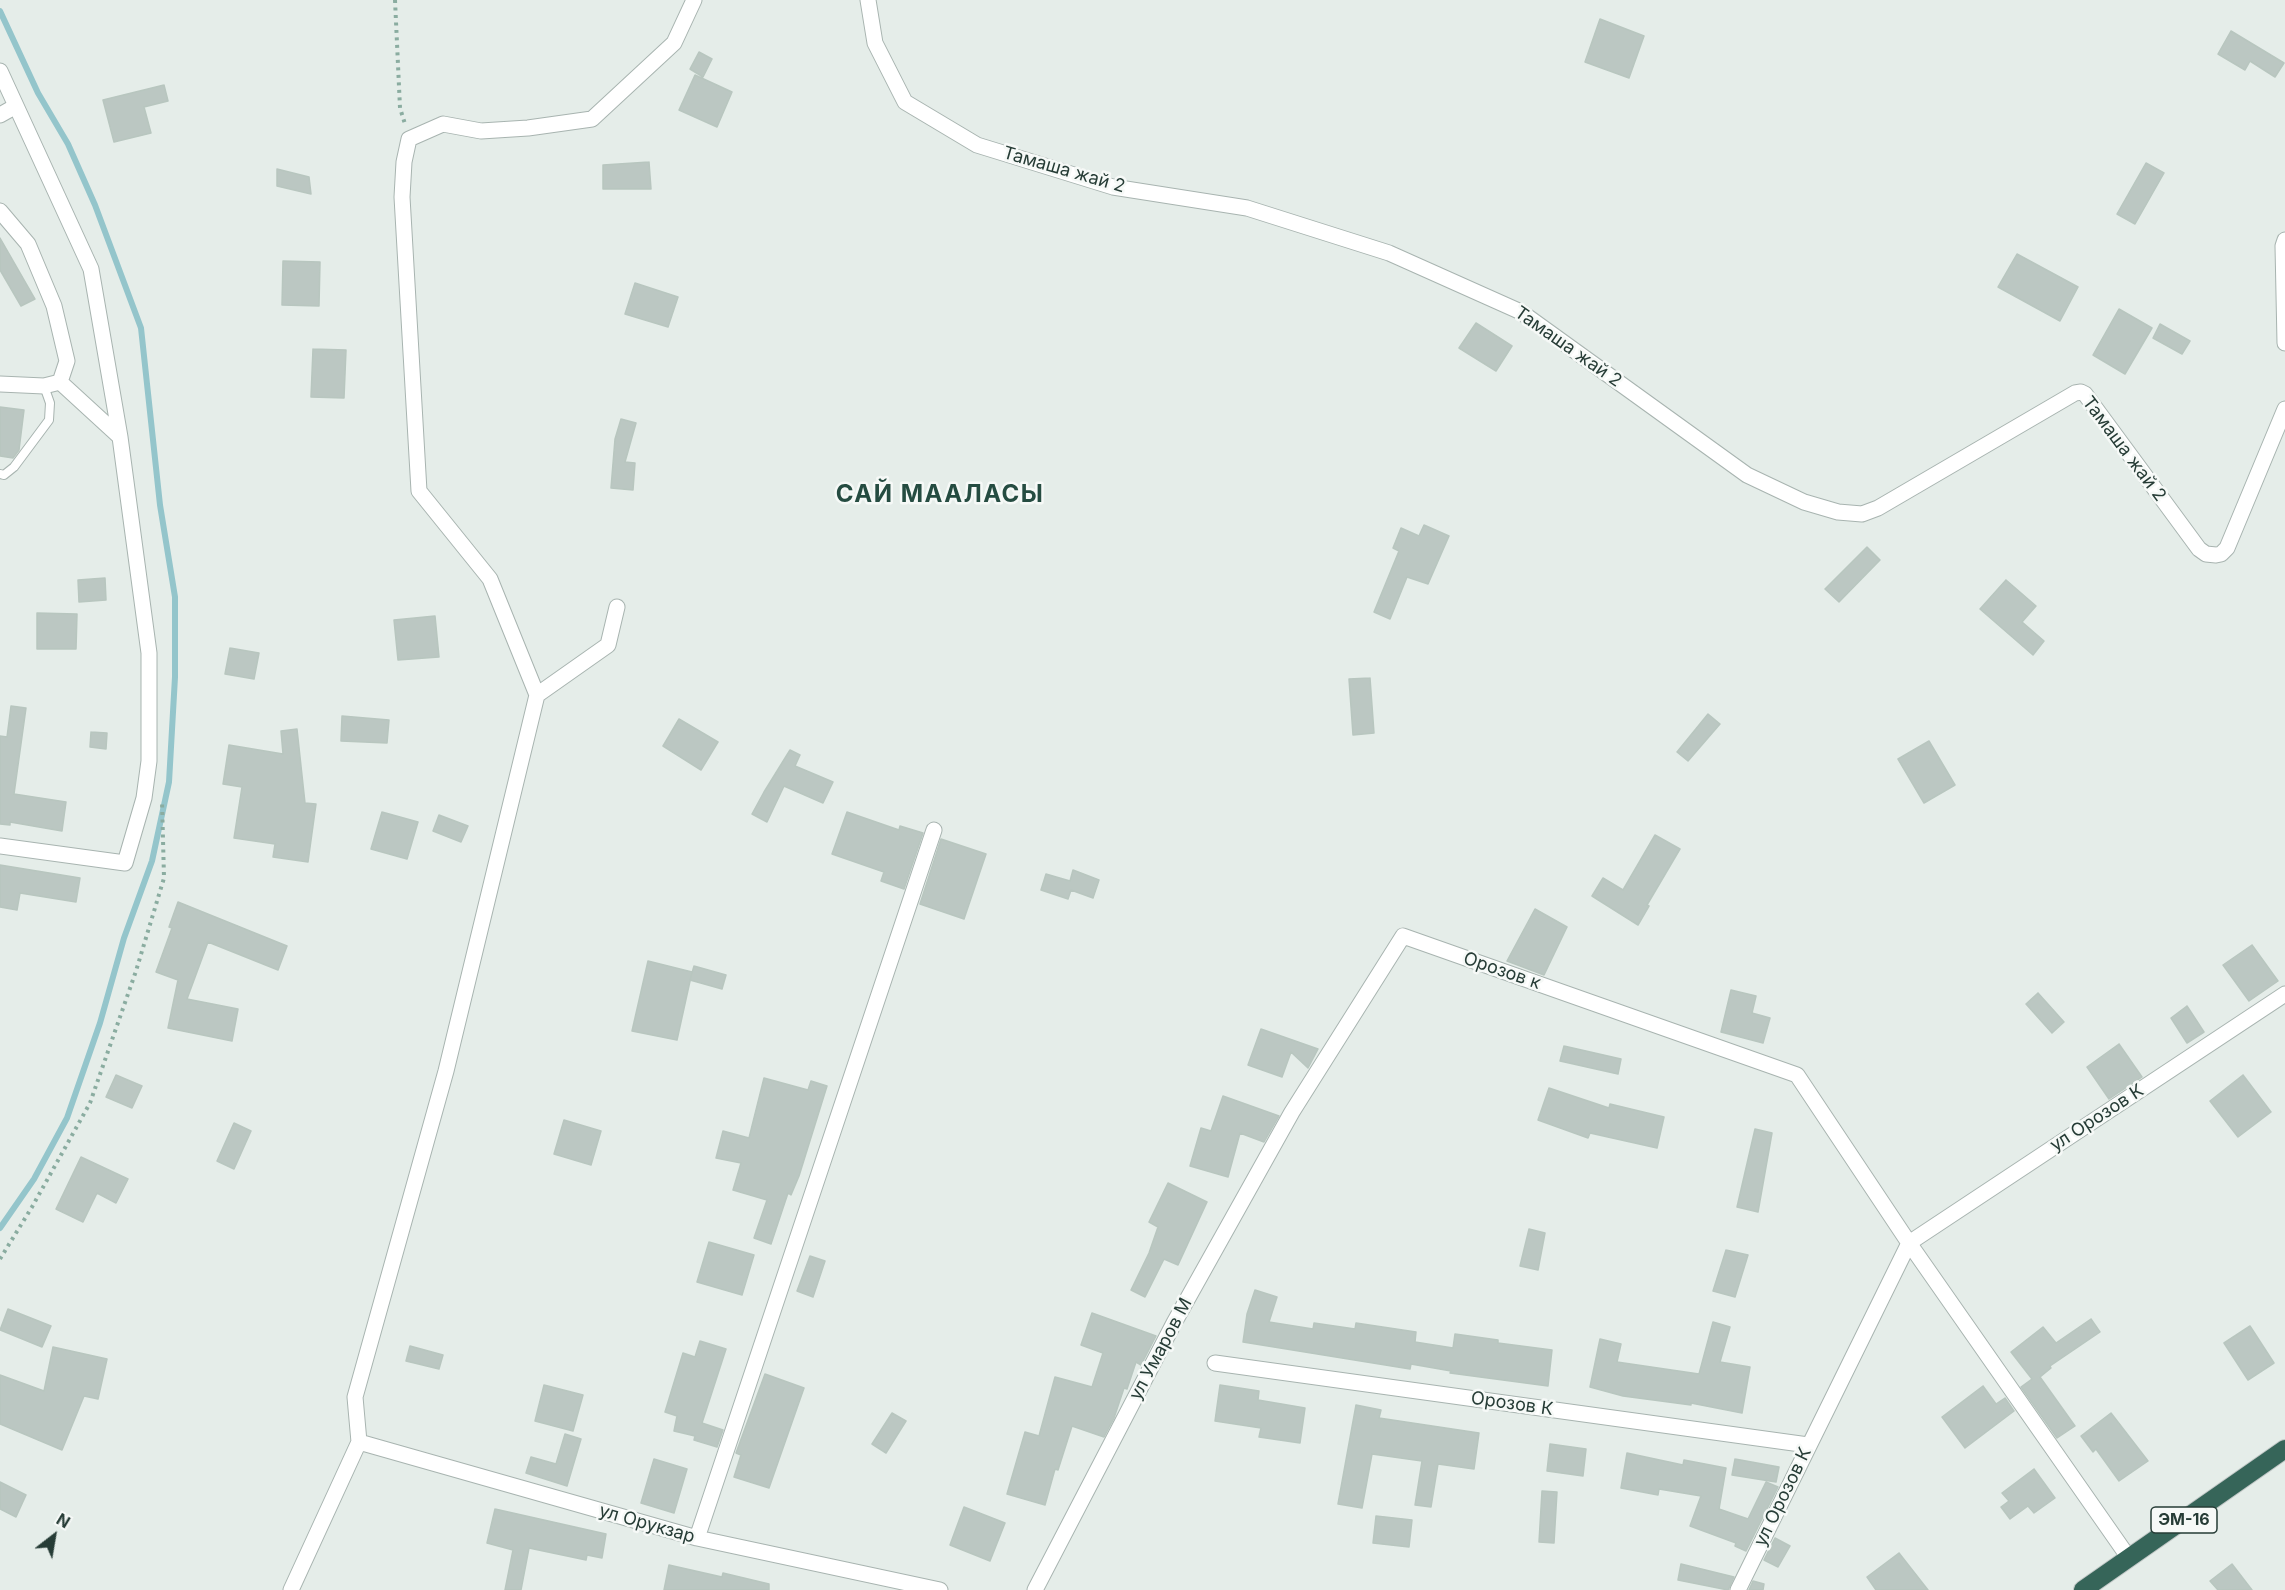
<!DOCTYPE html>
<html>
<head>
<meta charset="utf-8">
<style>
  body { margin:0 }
  #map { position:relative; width:2285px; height:1590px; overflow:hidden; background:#e5ede9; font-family:Inter,sans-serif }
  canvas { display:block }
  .north { position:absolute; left:24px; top:1506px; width:60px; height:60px; -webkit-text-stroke:4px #f6f9f7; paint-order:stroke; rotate:31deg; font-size:16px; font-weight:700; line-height:24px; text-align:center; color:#263c36 }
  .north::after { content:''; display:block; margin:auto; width:21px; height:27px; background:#263c36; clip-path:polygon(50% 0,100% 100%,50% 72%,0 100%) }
</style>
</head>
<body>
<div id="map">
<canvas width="2285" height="1590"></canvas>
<div class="north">N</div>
</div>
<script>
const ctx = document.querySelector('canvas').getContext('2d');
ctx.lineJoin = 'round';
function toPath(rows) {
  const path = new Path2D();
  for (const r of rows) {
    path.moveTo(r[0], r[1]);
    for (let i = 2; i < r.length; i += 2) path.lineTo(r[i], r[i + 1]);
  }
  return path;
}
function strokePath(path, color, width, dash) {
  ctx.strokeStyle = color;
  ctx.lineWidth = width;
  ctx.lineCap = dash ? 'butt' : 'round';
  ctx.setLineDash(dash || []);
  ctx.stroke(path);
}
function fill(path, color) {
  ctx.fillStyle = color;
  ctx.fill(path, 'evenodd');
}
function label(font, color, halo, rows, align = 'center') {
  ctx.font = font + ' Inter,sans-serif';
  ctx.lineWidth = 5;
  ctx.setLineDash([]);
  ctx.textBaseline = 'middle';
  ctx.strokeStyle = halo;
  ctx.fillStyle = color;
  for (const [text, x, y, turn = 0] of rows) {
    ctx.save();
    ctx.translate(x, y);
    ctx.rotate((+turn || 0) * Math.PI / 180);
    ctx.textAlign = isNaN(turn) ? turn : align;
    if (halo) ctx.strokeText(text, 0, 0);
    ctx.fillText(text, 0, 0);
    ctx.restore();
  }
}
strokePath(toPath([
  [0,11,38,93,68,144,95,205,141,328,160,505,175,597,175,677,169,782,152,861,124,938,100,1023,67,1118,34,1179,0,1228]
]), '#94c5cb', 6);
const building = toPath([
  [1600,19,1644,36,1629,78,1585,62,1600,19],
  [2231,31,2284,63,2275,77,2250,61,2245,70,2218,54,2231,31],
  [699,52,712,59,703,77,690,69,699,52],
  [695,75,732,92,717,127,679,110,695,75],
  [164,85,168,101,144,107,151,133,114,142,103,100,164,85],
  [649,162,651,189,603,189,603,165,649,162],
  [2146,163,2164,173,2135,224,2117,214,2146,163],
  [277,169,309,177,311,194,277,186,277,169],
  [0,238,35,299,21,306,0,270,0,238],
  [2017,254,2078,287,2060,321,1998,287,2017,254],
  [283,261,320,262,319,306,282,305,283,261],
  [635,283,678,297,668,327,625,314,635,283],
  [2119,309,2152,328,2125,374,2093,355,2119,309],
  [1476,323,1512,346,1496,371,1459,348,1476,323],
  [2160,324,2190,341,2182,354,2153,338,2160,324],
  [313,349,346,350,344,398,311,397,313,349],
  [0,407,24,410,19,450,13,458,0,456,0,407],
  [621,419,636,423,625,462,635,463,633,490,611,488,615,439,621,419],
  [1424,525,1449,536,1428,584,1407,577,1390,619,1374,612,1399,551,1393,548,1401,528,1419,536,1424,525],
  [1867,547,1880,560,1839,602,1825,589,1867,547],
  [105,578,106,600,79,602,78,580,105,578],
  [2006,580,2036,606,2022,622,2044,641,2033,655,1980,609,2006,580],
  [37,613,77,614,76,649,37,649,37,613],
  [435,616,439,657,398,660,394,620,435,616],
  [230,648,259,653,254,679,225,674,230,648],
  [1370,678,1374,733,1353,735,1349,679,1370,678],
  [11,706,26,708,14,794,66,802,62,831,10,822,10,825,0,824,0,736,7,737,11,706],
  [1708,714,1720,724,1688,761,1677,752,1708,714],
  [342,716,389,720,387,743,341,741,342,716],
  [679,719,718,742,701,770,663,746,679,719],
  [297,729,305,803,316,804,308,862,273,857,275,844,234,838,242,787,223,784,229,745,283,754,281,731,297,729],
  [91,732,107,733,106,749,90,747,91,732],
  [1929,741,1955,785,1924,803,1898,759,1929,741],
  [790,750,800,755,795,766,833,782,823,803,784,786,767,822,752,814,764,792,790,750],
  [382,812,418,822,407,859,371,849,382,812],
  [847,812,899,830,900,826,923,833,904,889,881,881,884,872,832,854,847,812],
  [439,815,468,826,461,842,433,831,439,815],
  [1655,835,1680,849,1647,905,1649,906,1638,925,1592,896,1603,878,1623,890,1655,835],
  [941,839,986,854,964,919,920,904,941,839],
  [0,865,80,878,76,902,20,893,17,910,0,907,0,865],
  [1073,870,1099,880,1093,898,1071,890,1068,899,1041,890,1046,874,1070,881,1073,870],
  [178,902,287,946,278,970,208,942,187,999,238,1009,232,1041,168,1028,178,980,156,972,172,928,169,927,178,902],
  [1535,909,1567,927,1544,975,1507,961,1535,909],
  [2252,945,2278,981,2249,1001,2223,965,2252,945],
  [648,961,692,972,677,1040,632,1031,648,961],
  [694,966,726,975,722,989,690,980,694,966],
  [1731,990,1756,996,1752,1013,1770,1018,1763,1043,1721,1032,1731,990],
  [2038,993,2064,1022,2052,1033,2026,1004,2038,993],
  [2187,1006,2204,1032,2187,1043,2171,1018,2187,1006],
  [1261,1029,1318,1049,1308,1068,1291,1052,1282,1077,1248,1065,1261,1029],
  [2119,1044,2142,1077,2109,1099,2087,1067,2119,1044],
  [1564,1046,1621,1059,1618,1074,1560,1061,1564,1046],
  [116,1075,142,1086,132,1108,106,1097,116,1075],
  [2243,1075,2271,1112,2238,1137,2210,1101,2243,1075],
  [764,1078,808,1090,811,1081,827,1086,799,1176,791,1195,788,1193,771,1244,754,1238,767,1200,733,1190,741,1163,716,1158,723,1131,749,1138,764,1078],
  [1549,1088,1609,1108,1610,1104,1664,1117,1657,1148,1590,1133,1588,1138,1538,1120,1549,1088],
  [1223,1096,1279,1116,1264,1142,1240,1133,1228,1177,1190,1166,1201,1128,1211,1131,1223,1096],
  [564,1120,601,1131,591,1165,554,1154,564,1120],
  [234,1123,251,1131,234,1169,217,1161,234,1123],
  [1755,1129,1772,1133,1758,1212,1737,1207,1755,1129],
  [81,1157,128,1179,116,1203,97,1193,83,1222,56,1209,81,1157],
  [1168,1183,1207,1202,1178,1265,1164,1259,1145,1297,1131,1290,1149,1253,1158,1227,1149,1222,1168,1183],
  [1529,1229,1545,1233,1538,1270,1520,1266,1529,1229],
  [709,1242,754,1255,742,1295,697,1282,709,1242],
  [1726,1250,1748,1255,1735,1297,1713,1291,1726,1250],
  [810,1256,825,1261,813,1297,797,1291,810,1256],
  [1255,1290,1277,1297,1269,1322,1313,1329,1314,1323,1355,1329,1356,1323,1416,1332,1415,1342,1453,1348,1455,1334,1498,1340,1498,1343,1552,1350,1548,1386,1450,1373,1451,1371,1411,1364,1410,1369,1243,1342,1247,1314,1255,1290],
  [8,1309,51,1326,42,1347,0,1330,8,1309],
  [1092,1313,1156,1336,1141,1365,1136,1362,1127,1389,1124,1388,1114,1418,1104,1437,1072,1426,1058,1470,1055,1469,1045,1505,1007,1494,1025,1432,1039,1436,1055,1377,1092,1387,1103,1353,1081,1345,1092,1313],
  [2091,1319,2100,1332,2050,1366,2051,1368,2040,1377,2075,1426,2057,1438,2021,1387,2032,1379,2011,1352,2043,1327,2056,1343,2091,1319],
  [1713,1322,1730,1327,1720,1362,1750,1367,1742,1413,1691,1403,1691,1405,1623,1396,1590,1387,1600,1339,1621,1344,1617,1362,1699,1374,1713,1322],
  [2250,1326,2274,1363,2248,1380,2224,1343,2250,1326],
  [700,1341,726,1349,702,1423,723,1430,717,1447,694,1440,695,1436,674,1431,677,1416,665,1412,683,1353,695,1357,700,1341],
  [410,1346,443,1355,439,1369,406,1361,410,1346],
  [53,1347,107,1359,98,1399,84,1396,62,1450,0,1424,0,1375,44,1391,53,1347],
  [765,1374,804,1388,769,1488,734,1477,741,1455,736,1453,765,1374],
  [544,1385,583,1395,573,1431,535,1421,544,1385],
  [1220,1385,1259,1391,1258,1400,1305,1408,1300,1443,1259,1437,1261,1428,1215,1421,1220,1385],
  [1983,1386,1996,1404,2005,1398,2014,1411,1965,1448,1942,1417,1983,1386],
  [1356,1405,1381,1410,1379,1418,1479,1433,1474,1469,1438,1464,1431,1507,1415,1505,1422,1461,1372,1454,1362,1508,1338,1504,1356,1405],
  [892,1413,906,1421,886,1453,872,1444,892,1413],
  [2111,1413,2148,1461,2119,1481,2096,1449,2093,1452,2081,1436,2111,1413],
  [565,1434,581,1439,567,1486,526,1473,531,1457,556,1464,565,1434],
  [1550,1444,1586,1449,1583,1476,1547,1471,1550,1444],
  [1627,1453,1683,1465,1684,1460,1726,1468,1719,1509,1748,1519,1766,1482,1778,1487,1746,1551,1735,1546,1736,1543,1690,1526,1701,1496,1659,1489,1658,1495,1621,1488,1627,1453],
  [654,1459,687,1469,674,1513,641,1503,654,1459],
  [1735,1459,1779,1467,1776,1482,1732,1475,1735,1459],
  [2034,1469,2055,1498,2034,1513,2028,1506,2010,1519,2001,1507,2009,1501,2002,1493,2034,1469],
  [0,1482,26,1495,16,1517,0,1509,0,1482],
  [1542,1491,1557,1492,1554,1543,1539,1542,1542,1491],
  [964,1507,1005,1523,990,1561,950,1545,964,1507],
  [495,1509,606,1534,602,1558,587,1555,586,1560,529,1548,521,1590,505,1590,513,1550,487,1543,495,1509],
  [1376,1516,1412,1520,1409,1547,1373,1543,1376,1516],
  [1775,1538,1790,1546,1778,1567,1764,1560,1775,1538],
  [1899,1553,1928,1590,1876,1590,1867,1577,1899,1553],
  [1681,1564,1734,1577,1728,1590,1678,1580,1681,1564],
  [2232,1564,2252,1590,2218,1590,2210,1581,2232,1564],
  [669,1565,722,1577,723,1573,769,1584,769,1590,664,1590,669,1565],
  [1753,1581,1764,1584,1763,1590,1749,1590,1753,1581]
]);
fill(building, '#bbc7c2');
strokePath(building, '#b8c6bf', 1.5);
const lane = toPath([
  [0,474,4,475,14,467,49,420,50,403,44,386]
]);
const street = toPath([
  [868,0,875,43,905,102,977,145,1113,187,1247,208,1389,253,1521,312,1747,475,1804,502,1838,512,1862,514,1878,508,2075,393,2081,392,2085,394,2199,549,2206,554,2216,555,2221,554,2227,548,2285,409],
  [0,71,91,269,120,437,149,653,149,761,144,798,125,863,0,846],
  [0,115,16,106],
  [0,211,28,244,54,306,67,361,60,382,44,386,0,384],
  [2285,240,2283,246,2285,343],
  [60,382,120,437],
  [537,695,490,579,419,491,402,197,404,162,409,139,443,124,481,131,528,128,592,119,674,43,694,0],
  [1215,1363,1808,1445],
  [359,1442,697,1538,940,1590],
  [697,1538,934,830],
  [291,1590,359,1442,355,1397,446,1071,537,695,608,645,617,607],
  [1035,1590,1174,1323,1292,1112,1403,936,1797,1075,1909,1243,2129,1558],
  [1738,1590,1909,1243,2285,994]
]);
const highway = toPath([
  [2083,1590,2285,1449]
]);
strokePath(lane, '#a8b4b0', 10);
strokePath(street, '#a8b4b0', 17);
strokePath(highway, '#c2c8c7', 20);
strokePath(toPath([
  [395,0,400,108,405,124],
  [0,1259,32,1207,90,1103,136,971,164,878,162,801]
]), '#8aaca0', 4, [3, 4.5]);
strokePath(lane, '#fff', 8);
strokePath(street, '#fff', 15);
strokePath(highway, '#366559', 18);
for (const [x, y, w] of [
  [2184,1520,66]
]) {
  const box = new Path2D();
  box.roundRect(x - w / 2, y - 13, w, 26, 4.5);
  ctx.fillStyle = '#f6f9f7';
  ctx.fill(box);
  strokePath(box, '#263c36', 1.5);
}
label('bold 16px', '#263c36', null, [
  ["ЭМ-16",2184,1520]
]);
label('18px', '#263c36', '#f6f9f7', [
  ["Тамаша жай 2",1064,170,16],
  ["Тамаша жай 2",1568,347,35],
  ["Тамаша жай 2",2124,449,53],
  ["Орозов к",1502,971,19],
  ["ул Орозов К",2097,1118,-33],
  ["ул Умаров М",1161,1349,-62],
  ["Орозов К",1512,1404,8],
  ["ул Орозов К",1783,1497,-64],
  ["ул Орукзар",647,1524,16]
]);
ctx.letterSpacing = '1.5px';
label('bold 24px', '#254c41', '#f6f9f7', [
  ["САЙ МААЛАСЫ",940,495]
]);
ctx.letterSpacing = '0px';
</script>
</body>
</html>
